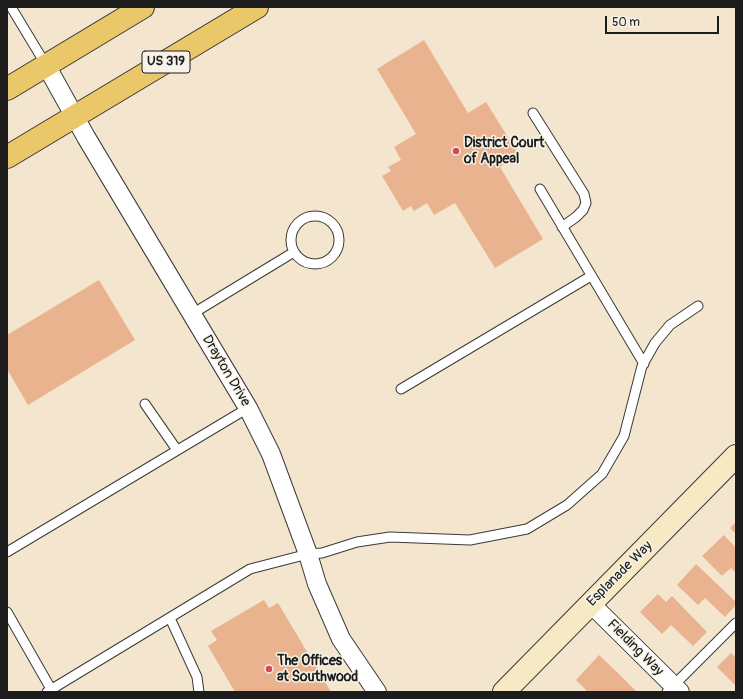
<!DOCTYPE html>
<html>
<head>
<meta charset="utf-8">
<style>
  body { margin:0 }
  #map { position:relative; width:743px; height:699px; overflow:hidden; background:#f4e5ce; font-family:Pangolin,sans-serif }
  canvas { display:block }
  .frame { position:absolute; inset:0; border:8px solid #1c1c1c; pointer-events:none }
  .scale { position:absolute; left:605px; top:16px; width:114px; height:18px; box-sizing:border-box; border:2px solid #1c1c1c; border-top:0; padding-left:5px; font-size:12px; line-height:14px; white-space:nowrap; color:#1c1c1c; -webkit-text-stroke:3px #f7f3e8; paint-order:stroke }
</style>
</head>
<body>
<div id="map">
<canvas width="743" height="699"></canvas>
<div class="frame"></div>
<div class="scale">50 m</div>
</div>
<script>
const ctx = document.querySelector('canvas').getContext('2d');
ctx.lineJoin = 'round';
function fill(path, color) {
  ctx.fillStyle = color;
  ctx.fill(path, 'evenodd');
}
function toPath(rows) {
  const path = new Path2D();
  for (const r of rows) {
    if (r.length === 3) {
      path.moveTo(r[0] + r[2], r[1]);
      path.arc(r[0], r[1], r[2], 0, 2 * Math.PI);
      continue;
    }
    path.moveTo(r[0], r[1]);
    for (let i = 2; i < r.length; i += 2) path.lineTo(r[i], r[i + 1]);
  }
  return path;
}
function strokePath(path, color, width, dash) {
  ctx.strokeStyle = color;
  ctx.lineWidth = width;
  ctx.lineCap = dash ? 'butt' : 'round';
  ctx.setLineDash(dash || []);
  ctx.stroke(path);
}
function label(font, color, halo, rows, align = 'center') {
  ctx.font = font + ' Pangolin,sans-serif';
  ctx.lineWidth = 3;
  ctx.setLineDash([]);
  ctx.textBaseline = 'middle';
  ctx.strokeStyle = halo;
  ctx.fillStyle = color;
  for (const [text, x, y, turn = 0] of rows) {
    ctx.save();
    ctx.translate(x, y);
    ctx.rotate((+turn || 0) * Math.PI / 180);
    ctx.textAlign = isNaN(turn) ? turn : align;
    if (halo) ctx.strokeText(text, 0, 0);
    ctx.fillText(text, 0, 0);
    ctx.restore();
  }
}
fill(toPath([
  [424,40,468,113,486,102,519,155,500,167,543,239,495,268,455,203,434,215,427,203,414,211,411,206,403,211,382,176,391,171,388,167,401,160,394,147,416,134,377,69],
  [99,280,135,340,28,405,7,369,7,335],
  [736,522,736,534,730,528],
  [724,535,736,548,736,573,731,568,722,576,702,556],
  [696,564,736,602,736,605,725,617,705,598,698,605,677,585],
  [658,594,666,602,672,596,707,632,693,646,671,625,662,634,640,612],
  [264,600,269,608,278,603,331,692,235,692,208,646,217,640,211,631],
  [731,653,736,658,736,686,717,667],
  [599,655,620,675,637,692,588,692,576,680]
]), '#eab38f');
const lane = toPath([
  [11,7,46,65],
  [533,113,584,194,586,203,583,210,576,217,562,227],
  [540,189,644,364],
  [315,240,24],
  [192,314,294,252],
  [401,389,591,276],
  [145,404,177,450],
  [7,552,248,408],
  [7,612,51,689],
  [170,618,197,677,199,692],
  [47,692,250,569,308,554,322,553,357,542,390,537,470,540,527,529,567,505,602,474,624,436,642,366,655,343,670,325,698,306],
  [667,692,736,623]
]);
const street = toPath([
  [46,65,86,137,248,408,271,454,308,554,317,584,341,639,377,692],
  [590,603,680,692]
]);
const secondary = toPath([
  [504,692,736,456]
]);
const primary = toPath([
  [7,89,143,7],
  [7,157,257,7]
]);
strokePath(lane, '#3c3a37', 11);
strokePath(street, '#3c3a37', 20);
strokePath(secondary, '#3c3a37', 24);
strokePath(primary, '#3c3a37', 24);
strokePath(lane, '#fff', 9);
strokePath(street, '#fff', 18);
strokePath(secondary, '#f7e9c3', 22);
strokePath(primary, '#eac769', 22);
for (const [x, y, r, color] of [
  [456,151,4,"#d1495b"],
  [269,669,4,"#d1495b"]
]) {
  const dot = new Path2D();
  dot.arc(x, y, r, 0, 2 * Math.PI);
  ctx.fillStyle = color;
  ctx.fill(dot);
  strokePath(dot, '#f7f3e8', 1.5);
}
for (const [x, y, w] of [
  [166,62,48]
]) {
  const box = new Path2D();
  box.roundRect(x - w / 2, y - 11, w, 22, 3);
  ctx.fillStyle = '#f7f3e8';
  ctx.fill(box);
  strokePath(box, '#1c1c1c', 1);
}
label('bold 13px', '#1c1c1c', null, [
  ["US 319",166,62]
]);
label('bold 14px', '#1c1c1c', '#f7f3e8', [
  ["District Court",464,143],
  ["of Appeal",464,159],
  ["The Offices",277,661],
  ["at Southwood",277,677]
], 'left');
label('14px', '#1c1c1c', '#f7f3e8', [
  ["Drayton Drive",226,371,59],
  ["Esplanade Way",620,574,-45],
  ["Fielding Way",635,648,45]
]);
</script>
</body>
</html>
